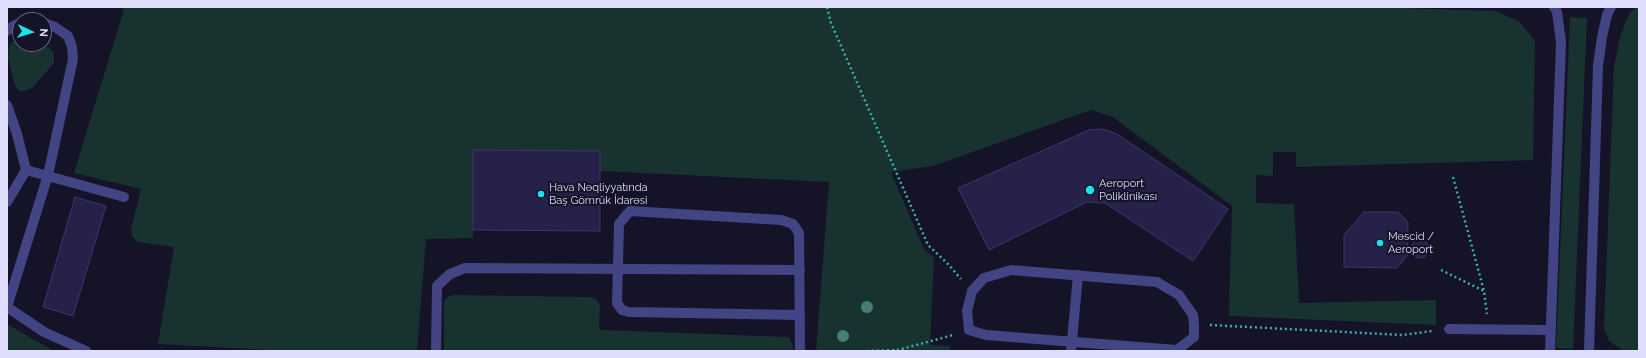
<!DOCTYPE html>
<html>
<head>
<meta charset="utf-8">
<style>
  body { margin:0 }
  #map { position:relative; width:1646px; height:358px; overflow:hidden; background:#151328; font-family:Raleway,sans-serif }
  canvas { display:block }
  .frame { position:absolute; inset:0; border:8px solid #dfdefc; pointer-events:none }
  .north { position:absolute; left:12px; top:12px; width:40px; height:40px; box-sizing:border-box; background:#151328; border:1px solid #66647d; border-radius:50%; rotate:94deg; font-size:11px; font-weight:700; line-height:16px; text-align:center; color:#dfdefc }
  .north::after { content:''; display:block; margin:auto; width:14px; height:18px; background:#1be3ea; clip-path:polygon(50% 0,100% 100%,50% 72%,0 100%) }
</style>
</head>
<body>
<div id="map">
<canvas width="1646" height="358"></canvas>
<div class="frame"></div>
<div class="north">N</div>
</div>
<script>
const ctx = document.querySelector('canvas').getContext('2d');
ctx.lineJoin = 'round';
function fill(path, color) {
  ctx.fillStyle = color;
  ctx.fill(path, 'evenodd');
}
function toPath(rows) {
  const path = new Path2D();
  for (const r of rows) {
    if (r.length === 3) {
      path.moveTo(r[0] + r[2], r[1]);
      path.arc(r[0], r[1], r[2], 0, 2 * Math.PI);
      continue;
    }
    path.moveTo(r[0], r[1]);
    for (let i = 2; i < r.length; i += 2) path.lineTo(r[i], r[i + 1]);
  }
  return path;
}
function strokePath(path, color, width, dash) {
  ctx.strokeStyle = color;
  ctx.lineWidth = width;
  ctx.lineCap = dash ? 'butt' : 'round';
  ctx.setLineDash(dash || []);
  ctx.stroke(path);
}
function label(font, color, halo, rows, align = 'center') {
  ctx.font = font + ' Raleway,sans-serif';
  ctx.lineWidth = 4;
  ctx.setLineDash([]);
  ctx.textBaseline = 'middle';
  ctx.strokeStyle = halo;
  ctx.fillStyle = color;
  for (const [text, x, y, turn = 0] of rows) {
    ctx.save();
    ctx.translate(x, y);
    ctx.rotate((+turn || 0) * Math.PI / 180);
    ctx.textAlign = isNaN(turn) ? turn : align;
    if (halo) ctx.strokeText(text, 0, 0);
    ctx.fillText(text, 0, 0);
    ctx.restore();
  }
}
fill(toPath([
  [117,7,1369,7,1496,11,1520,22,1535,41,1533,160,1296,167,1296,152,1273,152,1273,176,1256,175,1256,203,1294,204,1299,303,1436,300,1436,325,1229,316,1232,206,1113,117,1091,110,933,166,891,172,924,249,934,258,930,345,950,346,950,351,816,351,829,182,600,171,600,151,473,151,473,238,426,239,417,351,289,351,158,344,174,247,138,242,132,236,131,229,141,189,74,173,124,9],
  [1636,7,1639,7,1639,351,1622,350,1609,341,1604,328,1614,67,1620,37,1629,14],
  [1570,17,1587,18,1573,349,1556,348],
  [20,40,20,44,40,44,49,48,53,52,54,58,54,63,32,88,25,91,20,91,15,86,8,58,9,48,12,42],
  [454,295,591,297,597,300,600,305,599,326,600,329,604,330,789,337,793,347,792,351,444,351,444,301,448,297],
  [7,324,52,350,54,351,7,351]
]), '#17322f');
const building = toPath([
  [1103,129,1117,134,1228,209,1193,261,1105,203,1087,202,989,250,958,188,1089,130,1103,129],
  [473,150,600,151,600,231,473,230,473,150],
  [75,197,106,206,73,316,43,307,75,197],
  [1364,212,1398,212,1408,222,1407,256,1397,268,1344,267,1344,235,1364,212],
  [1420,249,9]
]);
fill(building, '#262148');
strokePath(building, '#3d3571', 1);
strokePath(toPath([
  [827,7,831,23,928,245,948,264,961,279],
  [1453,177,1484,291,1487,314],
  [1441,270,1484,291],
  [1210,325,1402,335,1432,331],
  [867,351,898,350,953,335]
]), '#3cb1a2', 2.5, [2, 3]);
strokePath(toPath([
  [7,31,13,26,20,23],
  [7,105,17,134,26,170,7,202],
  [26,170,124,197],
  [1011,270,1157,282,1179,295,1193,315,1194,325,1194,337,1177,350,986,335,969,330,967,311,972,291,984,278,1011,270],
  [7,307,48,175,73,59,72,47,68,36,55,27,44,23],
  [7,307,44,332,86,351],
  [800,315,629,312,622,310,617,303,619,224,630,211,781,220,793,224,799,233,800,351],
  [1449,329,1550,330],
  [436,351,437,286,450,274,465,268,800,270],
  [1071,351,1078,275],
  [1550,351,1561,42,1557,12,1554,7],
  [1589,351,1598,66,1602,37,1607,15,1611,7]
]), '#434483', 10);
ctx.fillStyle = '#467e76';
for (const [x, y] of [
  [867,307],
  [843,336]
]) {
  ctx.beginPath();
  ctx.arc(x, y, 6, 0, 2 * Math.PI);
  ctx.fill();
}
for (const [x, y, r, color] of [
  [1090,190,5,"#1be3ea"],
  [541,194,4,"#1be3ea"],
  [1380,243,4,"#1be3ea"]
]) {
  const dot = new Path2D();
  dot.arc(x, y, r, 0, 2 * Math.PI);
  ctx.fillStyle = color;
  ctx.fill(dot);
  strokePath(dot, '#151328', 1.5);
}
label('11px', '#dfdefc', '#151328', [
  ["Aeroport",1099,184],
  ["Poliklinikası",1099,197],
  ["Hava Nəqliyyatında",549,188],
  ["Baş Gömrük İdarəsi",549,201],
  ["Məscid /",1388,237],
  ["Aeroport",1388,250]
], 'left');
</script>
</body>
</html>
